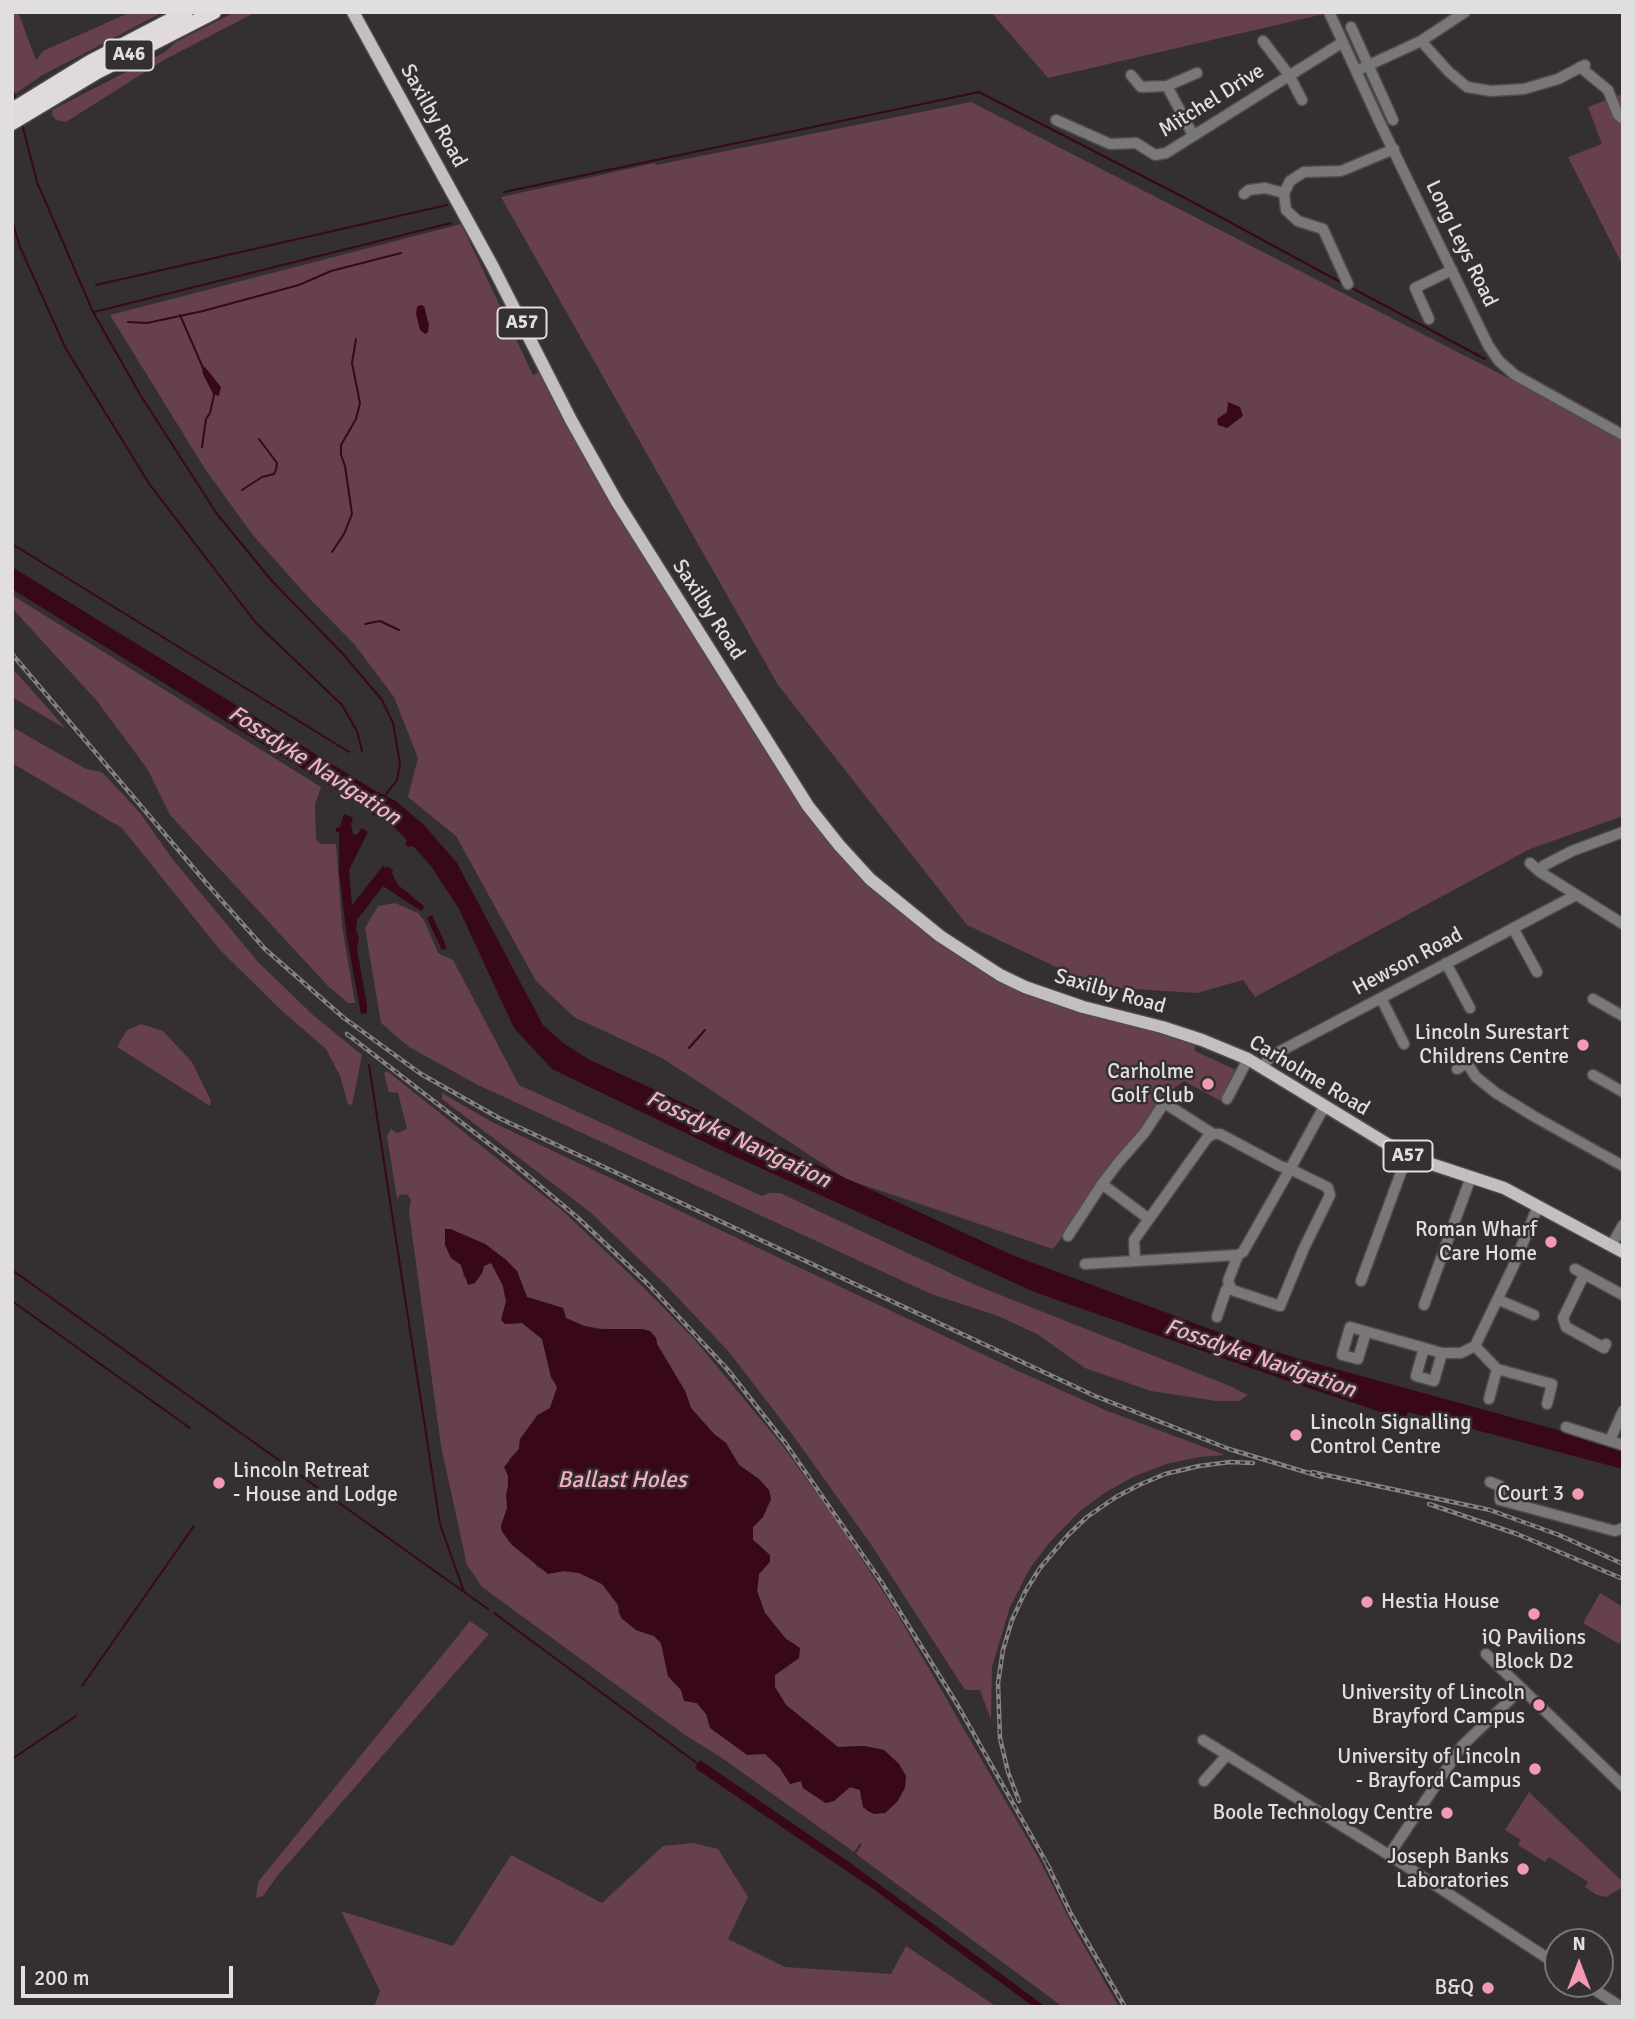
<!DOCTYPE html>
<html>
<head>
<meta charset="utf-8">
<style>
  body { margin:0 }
  #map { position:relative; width:1635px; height:2019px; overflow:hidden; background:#342f30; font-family:Signika,sans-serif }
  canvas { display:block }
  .frame { position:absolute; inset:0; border:14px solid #e1dedf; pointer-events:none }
  .north { position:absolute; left:1544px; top:1928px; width:70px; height:70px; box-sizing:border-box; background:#342f30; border:2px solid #797576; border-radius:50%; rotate:0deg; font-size:19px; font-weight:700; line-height:28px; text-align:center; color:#e1dedf }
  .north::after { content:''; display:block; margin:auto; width:24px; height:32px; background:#f19ab2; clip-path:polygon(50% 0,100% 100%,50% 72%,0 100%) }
  .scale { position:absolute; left:21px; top:1966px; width:212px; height:32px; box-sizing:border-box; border:4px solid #e1dedf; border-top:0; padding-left:9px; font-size:21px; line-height:24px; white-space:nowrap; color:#e1dedf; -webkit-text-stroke:5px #342f30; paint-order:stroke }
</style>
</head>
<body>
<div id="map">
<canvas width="1635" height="2019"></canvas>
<div class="frame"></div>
<div class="north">N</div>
<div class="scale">200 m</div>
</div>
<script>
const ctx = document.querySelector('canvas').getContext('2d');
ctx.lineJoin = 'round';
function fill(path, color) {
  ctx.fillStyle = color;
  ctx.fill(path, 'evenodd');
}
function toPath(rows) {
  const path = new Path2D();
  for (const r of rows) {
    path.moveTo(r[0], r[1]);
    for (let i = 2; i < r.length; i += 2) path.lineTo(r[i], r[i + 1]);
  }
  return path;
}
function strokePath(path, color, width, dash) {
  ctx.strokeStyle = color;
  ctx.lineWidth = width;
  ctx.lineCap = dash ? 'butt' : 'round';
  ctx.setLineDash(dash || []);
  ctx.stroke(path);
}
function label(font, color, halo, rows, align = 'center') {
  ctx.font = font + ' Signika,sans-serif';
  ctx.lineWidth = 5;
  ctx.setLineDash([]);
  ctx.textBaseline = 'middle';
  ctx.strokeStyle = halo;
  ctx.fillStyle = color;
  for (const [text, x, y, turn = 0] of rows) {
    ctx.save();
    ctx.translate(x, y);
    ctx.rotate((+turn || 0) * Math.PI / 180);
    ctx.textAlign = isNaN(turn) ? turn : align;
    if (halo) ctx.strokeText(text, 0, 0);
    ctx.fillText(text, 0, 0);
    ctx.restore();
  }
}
fill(toPath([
  [12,12,18,12,36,60,43,51,131,12,163,12,41,76,12,96],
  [235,12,256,12,164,60,66,122,56,120,52,115,52,110,165,52,176,42],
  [991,12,1323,12,1324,14,1048,78],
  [1623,94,1623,266,1568,157,1602,144,1588,107],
  [971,102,1623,437,1623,816,1530,849,1255,997,1243,980,1197,993,1118,988,1071,974,967,925,778,685,501,197,655,163,656,165],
  [461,224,533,375,543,370,813,816,912,919,1073,1010,1195,1042,1195,1051,1238,1071,1221,1101,1184,1081,1174,1088,1053,1249,846,1179,662,1058,574,1017,536,981,456,836,408,797,418,758,394,697,355,645,308,597,252,534,205,469,110,315],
  [12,595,321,787,315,805,316,839,321,844,336,844,342,926,355,1003,348,1003,328,986,170,815,148,770,97,701,12,608],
  [12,668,38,697,66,729,12,697],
  [12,727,86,769,102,772,140,813,174,861,258,962,313,1015,362,1055,352,1105,348,1104,340,1076,326,1049,282,1011,220,950,122,828,12,763],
  [395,903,418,913,424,920,438,953,453,960,519,1085,762,1196,769,1193,780,1193,980,1287,1230,1386,1248,1395,1239,1401,1216,1401,1151,1391,1085,1368,1037,1334,998,1316,931,1294,478,1085,409,1047,381,1023,365,928,378,906],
  [141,1024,163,1031,192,1062,211,1101,210,1106,117,1047,127,1030],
  [387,1071,563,1211,642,1286,695,1340,782,1445,839,1524,895,1610,1039,1859,1076,1932,1119,2007,1063,2007,856,1854,862,1844,860,1843,854,1852,722,1758,685,1735,482,1587,467,1565,441,1446,409,1212,411,1200,407,1194,400,1195,397,1199,387,1136,391,1129,397,1133,407,1129,398,1093,389,1092,384,1073],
  [446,1229,451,1229,485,1244,505,1259,517,1271,527,1297,563,1308,566,1318,584,1326,656,1337,657,1344,685,1391,691,1408,714,1434,726,1443,739,1465,759,1479,771,1499,763,1517,753,1527,753,1540,764,1549,764,1566,759,1574,757,1591,765,1613,786,1639,795,1644,799,1658,775,1675,775,1687,786,1705,838,1747,864,1746,884,1750,899,1764,861,1800,860,1790,850,1787,834,1801,825,1803,803,1788,801,1781,790,1784,780,1768,765,1754,729,1741,711,1728,706,1714,697,1703,684,1700,681,1690,668,1676,661,1643,654,1636,636,1630,618,1613,618,1606,614,1598,602,1584,579,1573,538,1568,531,1558,512,1545,502,1532,501,1526,507,1508,509,1459,519,1449,520,1439,537,1415,550,1408,558,1387,551,1377,542,1339,522,1323,505,1324,506,1301,503,1286,491,1262,484,1266,482,1273,464,1277,461,1265,445,1245],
  [442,1093,492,1122,1014,1369,1105,1410,1225,1455,1200,1457,1166,1464,1133,1477,1106,1492,1079,1512,1050,1542,1030,1568,1010,1607,992,1667,991,1720,980,1690,965,1690,870,1543,792,1434,729,1352,665,1284,590,1212,442,1099],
  [1600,1593,1623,1607,1623,1638,1619,1644,1583,1623],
  [470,1621,489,1634,278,1875,263,1896,256,1898,258,1882],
  [1529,1792,1623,1882,1623,1887,1606,1897,1597,1895,1585,1887,1588,1882,1549,1857,1545,1862,1518,1845,1521,1840,1505,1830],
  [693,1843,718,1849,748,1897,728,1939,785,1967,891,1974,906,1946,997,2007,374,2007,380,1991,341,1911,453,1946,511,1855,602,1903,663,1846]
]), '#66404b');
fill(toPath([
  [420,305,424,306,429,325,428,332,425,334,420,330,416,314,417,307],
  [205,367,221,387,219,396,213,394,203,374,202,369],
  [1228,402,1240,407,1243,416,1227,428,1218,425,1217,419,1227,412],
  [12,567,374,790,396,801,425,826,457,863,543,1025,563,1043,588,1059,1012,1255,1218,1332,1296,1358,1623,1448,1623,1469,1408,1412,1405,1420,1288,1381,1037,1293,723,1151,552,1069,514,1028,459,909,431,866,413,846,408,847,405,844,407,840,397,830,379,814,377,817,371,814,372,810,347,797,345,799,342,797,343,794,12,589],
  [344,814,353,818,351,824,353,834,357,835,362,828,368,832,349,870,352,905,383,866,386,868,387,866,393,870,392,873,398,885,425,907,421,911,383,886,357,920,356,929,359,938,357,949,367,1005,367,1013,361,1014,347,938,339,871,339,832,336,832,336,828,340,827],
  [432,915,444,941,447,948,442,950,438,942,427,918],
  [445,1229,450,1229,485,1244,505,1259,517,1271,527,1297,563,1308,566,1318,584,1326,598,1329,643,1329,650,1331,656,1338,657,1344,685,1391,691,1408,714,1434,726,1443,739,1465,759,1479,769,1490,771,1499,763,1517,753,1527,753,1540,770,1555,770,1562,759,1574,757,1591,765,1613,786,1639,800,1648,799,1658,775,1675,775,1687,786,1705,838,1747,864,1746,884,1750,899,1764,906,1776,905,1788,897,1802,885,1813,874,1814,868,1811,863,1807,860,1790,850,1787,834,1801,826,1803,803,1788,801,1781,790,1784,780,1768,765,1754,747,1755,710,1728,706,1714,697,1703,684,1701,681,1690,668,1676,661,1643,654,1636,636,1630,621,1618,618,1605,602,1584,579,1573,565,1571,548,1574,512,1545,502,1531,501,1526,507,1508,506,1495,508,1486,508,1476,504,1467,519,1449,520,1439,538,1415,550,1408,557,1387,551,1377,542,1339,522,1323,505,1324,501,1320,506,1301,503,1286,491,1263,484,1266,482,1273,475,1283,468,1285,461,1265,451,1258,445,1245],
  [700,1760,849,1862,1046,2007,1034,2007,872,1888,727,1790,695,1768]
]), '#38081a');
strokePath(toPath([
  [12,86,16,102],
  [22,124,37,182,93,312,141,396,217,514,272,581,343,654,382,700,393,723,400,764,397,780,384,797],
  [504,192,979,92,1189,200,1342,283],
  [12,220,20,247,66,349,150,485,256,623,342,705,357,731,362,751],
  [96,285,447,205],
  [1350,287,1485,359],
  [94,312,451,223],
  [180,315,203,368],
  [128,322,147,323,203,311,299,285,331,271,401,253],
  [202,447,206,419,210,413,214,395],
  [242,490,262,477,274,474,276,470,277,463,259,439],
  [12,544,349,752],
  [332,552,344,534,352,514,345,466,341,455,341,445,356,419,360,403,352,363,356,339],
  [365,624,380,621,399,630],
  [689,1048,705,1030],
  [369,1065,440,1524,464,1592],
  [12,1270,488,1609],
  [12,1301,190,1428],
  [494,1613,698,1764],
  [82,1686,194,1526],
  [12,1759,76,1716]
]), '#38081a', 2);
const minor = toPath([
  [1329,12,1379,121,1488,345,1499,361,1515,375,1623,435],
  [1351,27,1393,120],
  [1263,41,1289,75,1302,100],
  [1421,41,1449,72,1467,87,1491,91,1524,89,1558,79,1585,65],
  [1580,67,1608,90,1618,115,1623,119],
  [1356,71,1421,41,1465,12],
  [1131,75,1141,87,1167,86],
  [1056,120,1110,144,1136,143,1155,155,1166,153,1343,42],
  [1193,135,1167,86,1197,73],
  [1244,194,1249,190,1265,188,1284,193],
  [1348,284,1323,229,1298,221,1286,210,1284,193,1290,181,1304,172,1341,171,1394,149],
  [1429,319,1415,288,1452,270],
  [1530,863,1540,872,1623,924],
  [1540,872,1543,866,1572,851,1623,832],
  [1513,928,1537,972],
  [1446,963,1470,1008],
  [1381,998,1404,1044],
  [1593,999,1623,1016],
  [1467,1063,1476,1077,1496,1093,1535,1117,1623,1166],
  [1262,1066,1273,1055,1576,895],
  [1457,1069,1478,1057],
  [1593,1075,1623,1092],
  [1227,1099,1248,1059],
  [1213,1134,1220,1134,1280,1166,1290,1169,1243,1252,1238,1255,1135,1261,1134,1240,1207,1138,1213,1134],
  [1149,1219,1102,1184,1118,1163,1145,1132,1162,1106,1166,1104,1213,1134],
  [1068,1236,1102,1184],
  [1611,1246,1623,1225],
  [1238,1255,1228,1281,1232,1290,1280,1306,1304,1248,1330,1195,1328,1188,1325,1186,1290,1169,1324,1107],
  [1085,1264,1135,1261],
  [1575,1269,1623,1295],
  [1587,1276,1583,1277,1563,1318,1566,1327,1604,1348,1606,1344],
  [1361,1281,1407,1156],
  [1499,1300,1534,1315],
  [1424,1305,1471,1177],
  [1217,1317,1226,1290,1229,1286],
  [1366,1332,1358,1359,1342,1355,1350,1327,1442,1353,1434,1381,1416,1376,1424,1348],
  [1475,1346,1497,1369,1489,1399],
  [1442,1353,1461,1353,1475,1346,1513,1267,1538,1206],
  [1497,1369,1552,1384,1547,1404],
  [1566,1427,1623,1445],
  [1610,1440,1623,1411],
  [1490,1482,1500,1486,1500,1500,1615,1531,1623,1528],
  [1486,1654,1623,1786],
  [1203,1740,1389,1855,1558,1965],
  [1204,1781,1227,1755],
  [1389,1855,1462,1746,1521,1689],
  [1586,1984,1621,2007]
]);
const major = toPath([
  [353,12,493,267,571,420,617,502,808,806,839,845,870,879,940,936,1000,975,1025,987,1083,1007,1162,1027,1202,1040,1248,1059,1407,1156,1504,1188,1623,1252]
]);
const highway = toPath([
  [12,110,90,62,186,12],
  [12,123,97,72,214,12]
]);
strokePath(minor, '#504b4c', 13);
strokePath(major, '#504b4c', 15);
strokePath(highway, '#504b4c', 17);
strokePath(minor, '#7a7778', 10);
strokePath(major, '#c3bebf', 12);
strokePath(highway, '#e0dadb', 14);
const rail = toPath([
  [12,654,208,885,265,949,344,1018,421,1074,499,1118,1095,1396,1229,1449,1322,1477],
  [347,1034,501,1153,578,1218,647,1283,728,1370,786,1444,882,1583,957,1704,1050,1869],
  [1312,1472,1490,1510,1559,1535,1623,1564],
  [1429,1504,1517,1534,1623,1579],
  [1019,1801,1008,1772,1000,1738,998,1683,1003,1650,1012,1620,1025,1592,1040,1568,1068,1535,1087,1517,1116,1497,1139,1485,1165,1474,1199,1466,1230,1462,1253,1463],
  [1046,1862,1071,1914,1125,2007]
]);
strokePath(rail, '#868283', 4.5);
strokePath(rail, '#342f30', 2, [5]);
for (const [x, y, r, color] of [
  [1583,1045,7,"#f19ab2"],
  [1208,1084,7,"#f19ab2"],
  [1551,1242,7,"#f19ab2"],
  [1296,1435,7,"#f19ab2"],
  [219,1483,7,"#f19ab2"],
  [1578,1494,7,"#f19ab2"],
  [1367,1602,7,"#f19ab2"],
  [1534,1614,7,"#f19ab2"],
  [1539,1705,7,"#f19ab2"],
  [1535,1769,7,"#f19ab2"],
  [1447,1813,7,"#f19ab2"],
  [1523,1869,7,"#f19ab2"],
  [1488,1988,7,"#f19ab2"]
]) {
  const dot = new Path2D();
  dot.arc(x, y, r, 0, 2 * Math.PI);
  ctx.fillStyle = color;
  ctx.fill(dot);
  strokePath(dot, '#342f30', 2.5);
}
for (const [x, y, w] of [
  [129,55,49],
  [522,323,49],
  [1408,1156,49]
]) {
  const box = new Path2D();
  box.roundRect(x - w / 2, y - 15.5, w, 31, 5);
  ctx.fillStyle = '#342f30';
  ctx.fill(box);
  strokePath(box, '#e1dedf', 2);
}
label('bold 19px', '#e1dedf', null, [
  ["A46",129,55],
  ["A57",522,323],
  ["A57",1408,1156]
]);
label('21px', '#e1dedf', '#342f30', [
  ["Mitchel Drive",1212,101,-32],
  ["Saxilby Road",433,116,61],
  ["Long Leys Road",1461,244,64],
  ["Saxilby Road",708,610,57],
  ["Hewson Road",1408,962,-28],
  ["Saxilby Road",1110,992,16],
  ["Carholme Road",1309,1076,31]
]);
label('21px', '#e1dedf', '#342f30', [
  ["Lincoln Surestart",1569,1033],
  ["Childrens Centre",1569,1057],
  ["Carholme",1194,1072],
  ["Golf Club",1194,1096],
  ["Roman Wharf",1537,1230],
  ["Care Home",1537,1254],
  ["Lincoln Signalling",1310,1423,"left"],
  ["Control Centre",1310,1447,"left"],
  ["Lincoln Retreat",233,1471,"left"],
  ["- House and Lodge",233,1495,"left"],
  ["Court 3",1564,1494],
  ["Hestia House",1381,1602,"left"],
  ["iQ Pavilions",1534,1638,"center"],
  ["Block D2",1534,1662,"center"],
  ["University of Lincoln",1525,1693],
  ["Brayford Campus",1525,1717],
  ["University of Lincoln",1521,1757],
  ["- Brayford Campus",1521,1781],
  ["Boole Technology Centre",1433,1813],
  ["Joseph Banks",1509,1857],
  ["Laboratories",1509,1881],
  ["B&Q",1474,1988]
], 'right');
label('italic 23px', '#f5afc1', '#342f30', [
  ["Fossdyke Navigation",314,766,33],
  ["Fossdyke Navigation",738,1140,25],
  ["Fossdyke Navigation",1260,1359,19],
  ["Ballast Holes",622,1481]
]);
</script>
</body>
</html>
